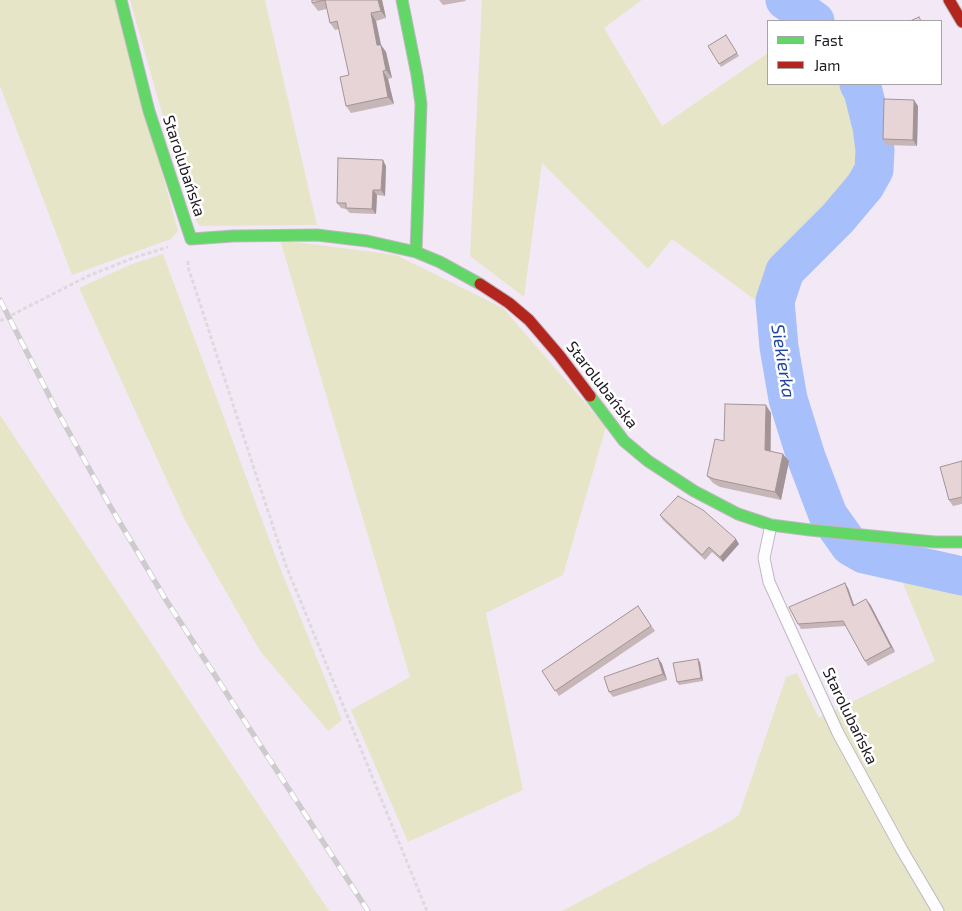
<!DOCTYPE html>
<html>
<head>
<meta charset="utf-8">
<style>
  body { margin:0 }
  #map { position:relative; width:962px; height:911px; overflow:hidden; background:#f3e9f6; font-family:"Exo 2",sans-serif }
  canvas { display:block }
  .legend { position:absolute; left:767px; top:20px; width:175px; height:65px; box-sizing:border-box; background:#fff; border:1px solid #a5a3a6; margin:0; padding:6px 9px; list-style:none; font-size:15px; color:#1f1921 }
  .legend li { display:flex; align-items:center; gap:10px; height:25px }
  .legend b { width:25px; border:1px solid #a5a3a6 }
</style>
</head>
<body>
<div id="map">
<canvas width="962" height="911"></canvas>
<ul class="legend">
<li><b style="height:6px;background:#63d668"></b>Fast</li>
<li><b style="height:6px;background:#b3261e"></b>Jam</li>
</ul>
</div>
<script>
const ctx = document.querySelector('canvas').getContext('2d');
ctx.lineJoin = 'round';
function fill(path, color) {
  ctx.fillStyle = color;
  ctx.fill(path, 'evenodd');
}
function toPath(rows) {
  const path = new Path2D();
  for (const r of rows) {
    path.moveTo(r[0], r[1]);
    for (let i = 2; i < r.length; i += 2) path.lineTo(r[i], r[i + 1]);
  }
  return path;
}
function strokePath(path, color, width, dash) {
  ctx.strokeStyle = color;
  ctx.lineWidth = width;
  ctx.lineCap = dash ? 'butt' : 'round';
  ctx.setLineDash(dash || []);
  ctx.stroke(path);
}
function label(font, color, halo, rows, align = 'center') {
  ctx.font = font + ' "Exo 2",sans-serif';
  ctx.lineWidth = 5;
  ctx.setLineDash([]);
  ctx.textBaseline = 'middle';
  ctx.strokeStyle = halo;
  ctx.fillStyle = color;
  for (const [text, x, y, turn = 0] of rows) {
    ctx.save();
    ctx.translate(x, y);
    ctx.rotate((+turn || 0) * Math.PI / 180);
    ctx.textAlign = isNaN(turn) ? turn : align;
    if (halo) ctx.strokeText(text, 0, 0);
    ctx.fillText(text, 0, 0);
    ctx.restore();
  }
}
fill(toPath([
  [0,0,115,0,178,231,171,239,72,275,0,86],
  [130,0,265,0,317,225,200,226,190,212],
  [482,0,642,0,604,28,662,126,768,53,768,84,850,84,862,122,868,152,865,172,856,189,833,216,778,269,762,288,758,302,672,239,648,269,542,163,524,297,470,256],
  [280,240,396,255,503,308,606,427,563,575,486,613,523,790,408,842,351,710,410,677],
  [163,254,277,560,342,720,328,731,260,651,186,522,79,288,132,264],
  [0,415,329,911,0,911],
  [922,578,962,587,962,911,562,911,727,823,739,815,786,677,797,673,819,718,935,661,902,581]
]), '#e6e5c8');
strokePath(toPath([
  [785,0,815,21],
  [859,84,863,91,872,127,875,150,874,170,865,186,838,218,785,271,775,301,779,347,788,399,806,457,828,515,850,546,864,554,962,576]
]), '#a7bffa', 39);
const lane = toPath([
  [771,525,764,558,769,582,838,733,902,850,938,911]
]);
const fast = toPath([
  [121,0,149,111,191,239,233,236,317,235,367,241,416,252,440,262,480,284],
  [402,0,417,75,421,104,416,252],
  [590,396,624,441,648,461,694,491,738,514,771,525,810,530,935,542,962,542]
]);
const jam = toPath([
  [949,0,962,22],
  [480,284,509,303,529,320,559,355,590,396]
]);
strokePath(lane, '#bfb8c1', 13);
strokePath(fast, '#bfb8c1', 13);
strokePath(jam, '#bfb8c1', 13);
strokePath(toPath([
  [188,261,188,267,285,563,427,911],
  [0,321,88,276,133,258,168,247]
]), '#dddadd', 3, [4, 2.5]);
strokePath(lane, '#fdfcfe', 11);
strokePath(fast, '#63d668', 11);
strokePath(jam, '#b3261e', 11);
const rail = toPath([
  [0,300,56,409,110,506,166,600,368,911]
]);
strokePath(rail, '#cecbcf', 5.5);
strokePath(rail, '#fff', 4, [11]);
fill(toPath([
  [312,0,382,0,386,18,376,21,381,45,386,52,392,78,388,79,394,104,351,113,346,106,349,75,339,29,335,30,330,23,327,9,318,11,312,3],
  [439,0,465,0,466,1,443,5],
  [726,35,739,56,721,67,708,46],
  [918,106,917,146,887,145,883,139],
  [386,166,385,196,377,195,376,214,350,213,346,209,341,208,337,203],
  [771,413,771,451,789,461,781,500,720,487,713,483,707,476,724,441],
  [962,461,962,504,953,506,949,500],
  [660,515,739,544,723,562,712,552,705,560,663,520],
  [848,588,854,605,870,604,895,652,868,666,865,661,846,626,801,629,798,624],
  [638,606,655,631,559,696,542,671],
  [658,658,662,664,667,680,613,697,609,692],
  [700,662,703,681,679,685,677,682]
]), '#c7b6b8');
fill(toPath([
  [378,0,382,0,386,18,381,11],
  [371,13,376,21,381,45,386,52,392,78,386,70,377,45],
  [383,71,388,79,394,104,388,97],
  [914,100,918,106,917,146,913,140],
  [383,160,386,166,385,196,381,190],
  [373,190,377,195,376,214,372,209],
  [766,405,771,413,770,457,765,450],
  [783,454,789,461,781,500,775,492],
  [736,539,739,544,723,562,720,557],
  [845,583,848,588,856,611,853,606],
  [866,599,870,604,895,652,891,647],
  [658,658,662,664,667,680,663,674],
  [698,659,700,662,703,681,701,678]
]), '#a29496');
const building = toPath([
  [312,0,378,0,381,11,371,13,377,45,381,45,386,70,383,71,388,97,346,106,340,77,349,75,337,21,330,23,325,0,312,3,312,0],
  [919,17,921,21,910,21,919,17],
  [726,35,737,53,719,64,708,46,726,35],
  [884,99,914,100,913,140,883,139,884,99],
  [338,158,383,160,381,190,373,190,372,209,346,208,346,203,337,203,338,158],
  [725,404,766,405,765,450,783,454,775,492,714,479,707,476,715,439,724,441,725,404],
  [962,461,962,497,949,500,940,467,962,461],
  [678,496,703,510,736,539,720,557,709,547,702,555,660,515,678,496],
  [845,583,853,606,866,599,891,647,865,661,843,621,798,624,789,607,845,583],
  [638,606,651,626,555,691,542,671,638,606],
  [658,658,663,674,609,692,604,677,658,658],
  [698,659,701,678,677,682,673,663,698,659]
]);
fill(building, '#e7d4d6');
strokePath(building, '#a29496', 1);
label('16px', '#1f1921', '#fff', [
  ["Starolubańska",184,166,72],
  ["Starolubańska",602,385,52],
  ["Starolubańska",850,716,64]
]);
label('italic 18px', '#1f459e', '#fff', [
  ["Siekierka",783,361,81]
]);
</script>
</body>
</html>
